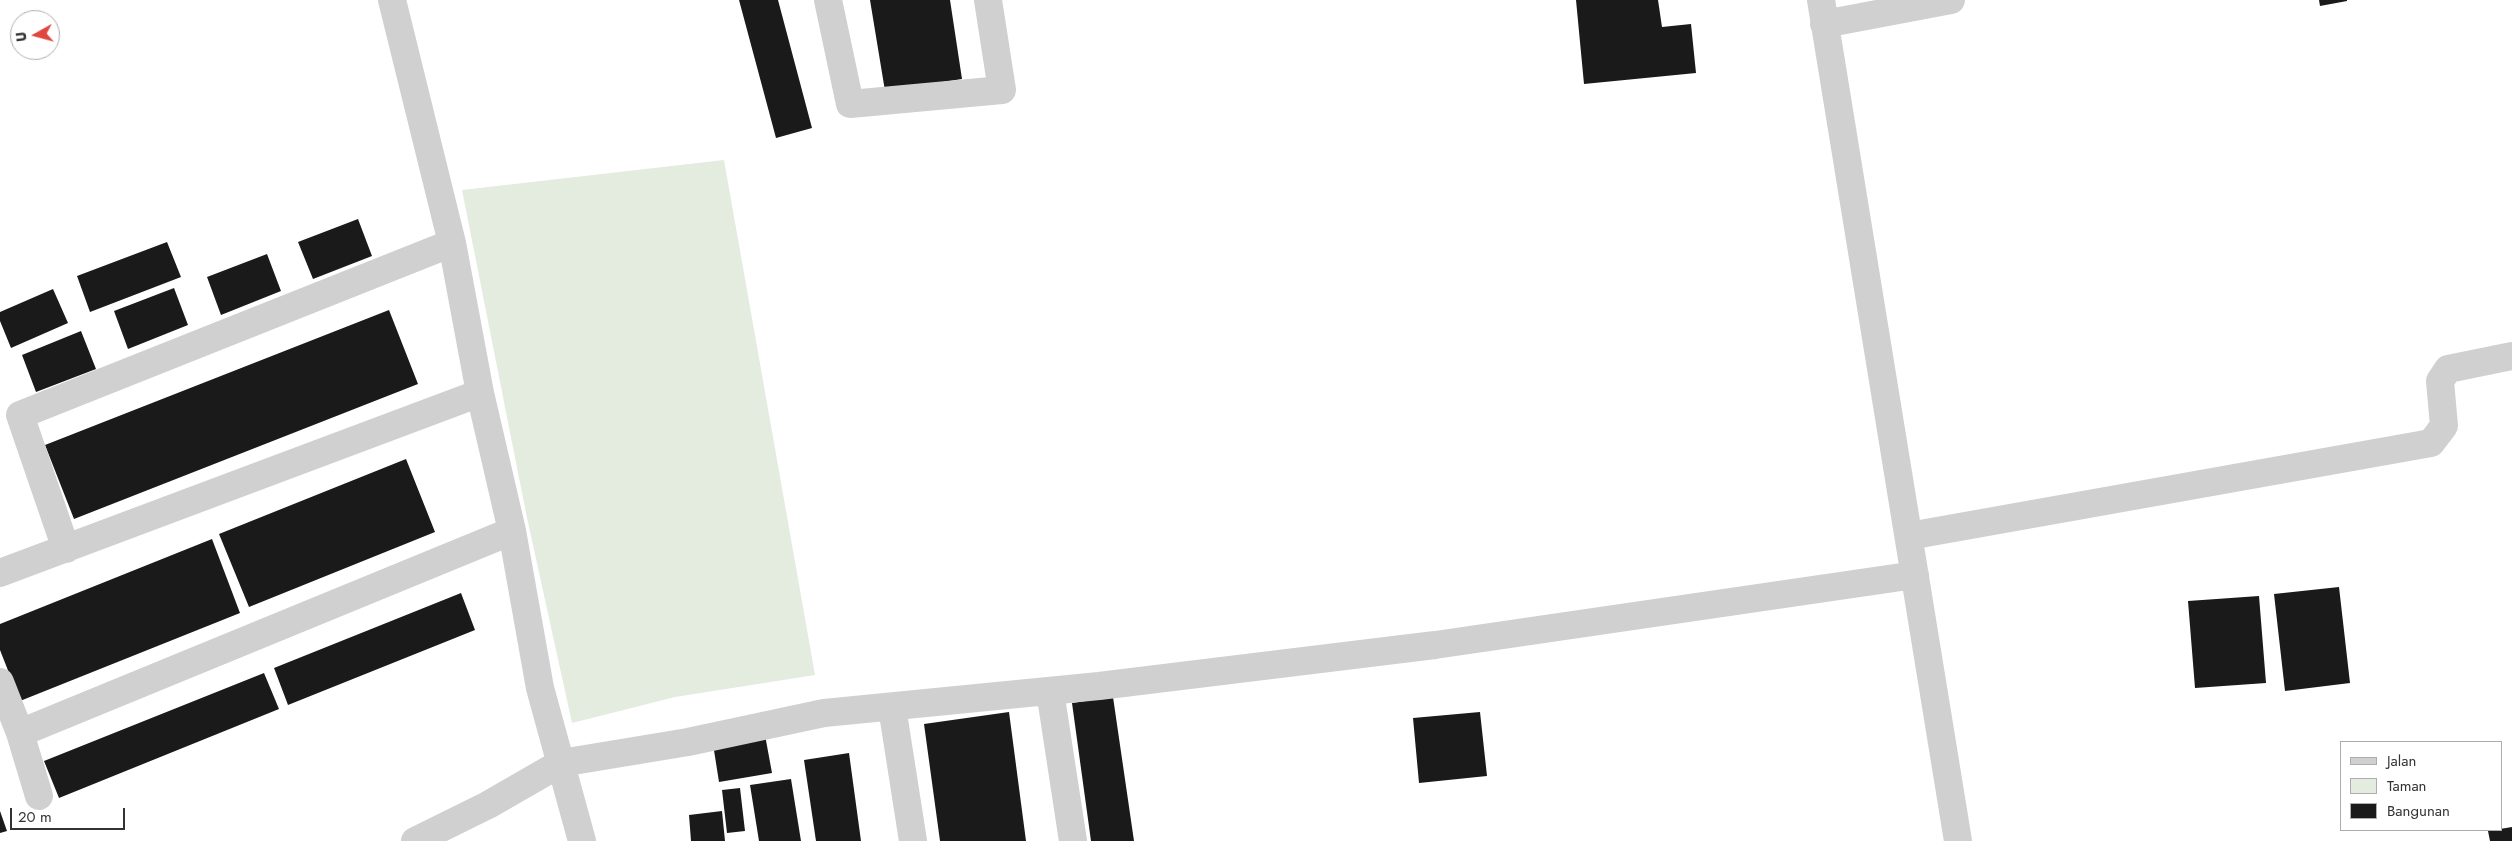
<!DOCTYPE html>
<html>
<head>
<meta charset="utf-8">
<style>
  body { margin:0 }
  #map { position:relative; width:2512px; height:841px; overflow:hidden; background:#fff; font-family:Jost,sans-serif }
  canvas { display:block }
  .legend { position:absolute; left:2340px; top:741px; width:162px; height:90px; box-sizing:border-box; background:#fff; border:1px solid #adadad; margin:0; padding:6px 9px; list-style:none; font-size:15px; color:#333 }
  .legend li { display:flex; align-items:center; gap:10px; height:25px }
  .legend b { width:25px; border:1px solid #adadad }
  .north { position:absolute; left:10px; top:10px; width:50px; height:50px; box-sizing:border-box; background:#fff; border:1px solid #adadad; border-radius:50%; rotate:263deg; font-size:14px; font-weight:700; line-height:20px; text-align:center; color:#333 }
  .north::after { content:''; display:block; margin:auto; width:18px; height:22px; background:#e0473e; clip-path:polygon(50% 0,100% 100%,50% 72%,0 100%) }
  .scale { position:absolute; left:10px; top:808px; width:115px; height:22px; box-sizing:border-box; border:2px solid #333; border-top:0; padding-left:6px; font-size:15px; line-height:18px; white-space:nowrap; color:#333; -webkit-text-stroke:4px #fff; paint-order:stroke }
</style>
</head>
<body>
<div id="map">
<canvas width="2512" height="841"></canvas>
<ul class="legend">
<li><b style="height:6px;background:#d0d0d0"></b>Jalan</li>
<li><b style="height:14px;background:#e4ebdf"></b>Taman</li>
<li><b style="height:14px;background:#1a1a1a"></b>Bangunan</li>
</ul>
<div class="north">U</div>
<div class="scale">20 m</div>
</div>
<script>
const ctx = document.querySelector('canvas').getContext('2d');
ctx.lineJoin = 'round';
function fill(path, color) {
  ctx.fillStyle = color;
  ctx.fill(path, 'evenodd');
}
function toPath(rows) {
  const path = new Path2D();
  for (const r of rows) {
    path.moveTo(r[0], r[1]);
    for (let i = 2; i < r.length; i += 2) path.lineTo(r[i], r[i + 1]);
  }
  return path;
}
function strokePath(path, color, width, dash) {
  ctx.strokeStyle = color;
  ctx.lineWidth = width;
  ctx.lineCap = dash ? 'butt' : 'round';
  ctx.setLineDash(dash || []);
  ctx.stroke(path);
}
fill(toPath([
  [724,160,815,675,675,697,572,723,526,513,462,190]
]), '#e4ebdf');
fill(toPath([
  [739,0,778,0,812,128,776,138],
  [870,0,950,0,962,79,885,91],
  [1576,0,1658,0,1662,27,1691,24,1696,73,1584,84],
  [2319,0,2347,0,2347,1,2320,6],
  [358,219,372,256,313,279,298,242],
  [167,242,181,277,90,312,77,276],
  [267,254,281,291,221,315,207,277],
  [174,288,188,325,128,349,114,311],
  [53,289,68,323,11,348,0,321,0,312],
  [389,310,418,384,74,519,45,445],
  [81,331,96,369,36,392,22,355],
  [406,459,435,532,249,607,219,534],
  [212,539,240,613,20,701,0,650,0,624],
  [2339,587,2350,683,2285,691,2274,594],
  [461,593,475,630,288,705,274,668],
  [2259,596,2266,683,2195,688,2188,601],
  [264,673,279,709,59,798,44,761],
  [1113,697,1134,841,1091,841,1072,703],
  [1009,712,1026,841,940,841,924,724],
  [1480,712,1487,776,1419,783,1413,718],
  [765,735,772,773,719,782,713,744],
  [849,753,861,841,816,841,804,760],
  [791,779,801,841,759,841,750,785],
  [740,788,745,831,727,833,722,790],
  [0,811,7,831,0,833],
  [722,811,725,841,691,841,689,815],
  [2512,827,2512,841,2490,841,2488,831]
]), '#1a1a1a');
strokePath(toPath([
  [392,0,452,243,480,393,512,531,540,688,582,841],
  [828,0,850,104,1002,90,988,0],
  [1821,0,1958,841],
  [1824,24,1951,0],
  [1909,536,2431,443,2444,426,2440,381,2448,369,2512,356],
  [66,549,20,415,452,243],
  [0,573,480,393],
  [0,682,20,733,39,796],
  [1050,691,1073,841],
  [892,707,913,841],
  [20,733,512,531],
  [415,841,488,805,561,763,688,742,824,713,1099,686,1435,645,1915,575]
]), '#d0d0d0', 28);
</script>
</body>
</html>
